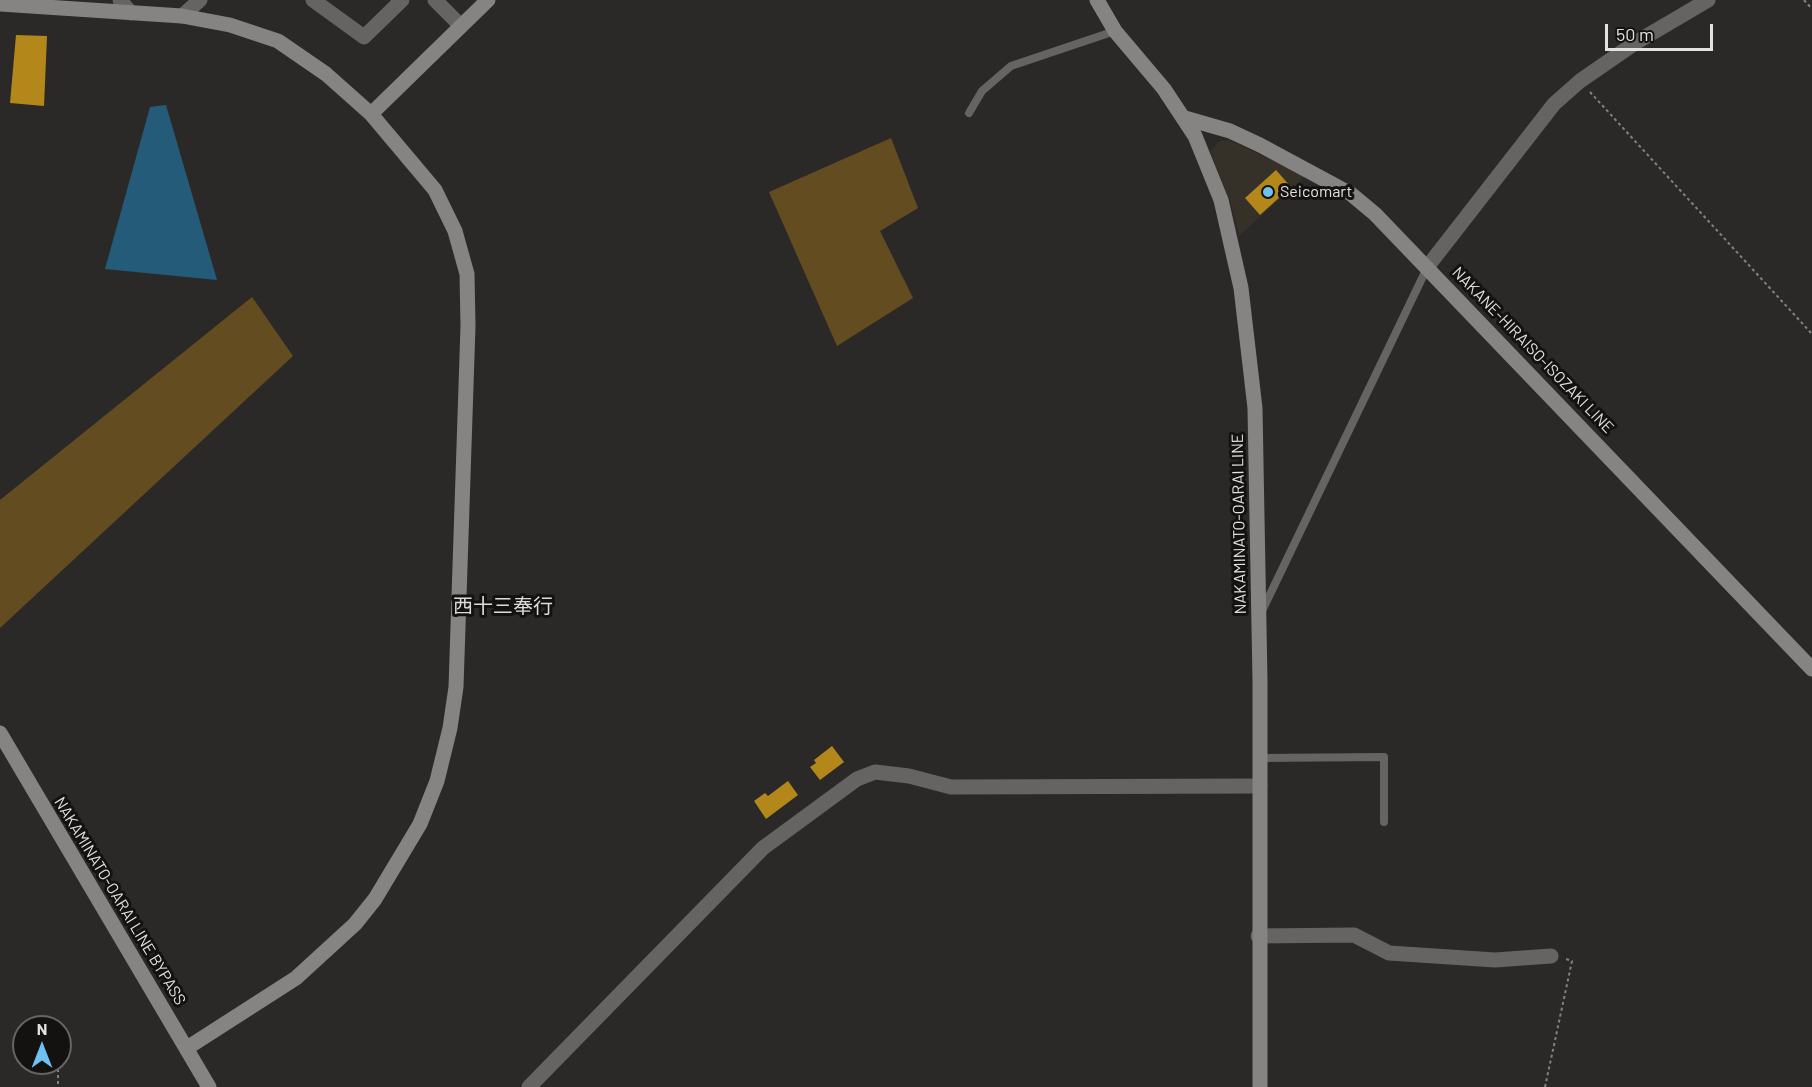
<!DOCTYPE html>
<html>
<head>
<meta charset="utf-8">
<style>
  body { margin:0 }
  #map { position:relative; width:1812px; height:1087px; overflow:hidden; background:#2b2927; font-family:Barlow,sans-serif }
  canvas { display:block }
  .north { position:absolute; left:12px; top:1015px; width:60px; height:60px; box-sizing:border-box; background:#131211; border:2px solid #666564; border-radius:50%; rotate:0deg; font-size:16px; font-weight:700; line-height:24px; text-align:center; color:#e3e2e1 }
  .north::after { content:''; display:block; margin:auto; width:21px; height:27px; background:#6ec2f3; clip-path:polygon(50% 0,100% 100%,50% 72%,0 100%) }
  .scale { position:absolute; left:1605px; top:24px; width:108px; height:27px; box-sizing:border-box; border:3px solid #e3e2e1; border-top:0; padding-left:8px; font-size:18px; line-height:21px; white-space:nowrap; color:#e3e2e1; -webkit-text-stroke:4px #131211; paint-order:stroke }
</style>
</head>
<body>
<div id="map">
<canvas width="1812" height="1087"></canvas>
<div class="north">N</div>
<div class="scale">50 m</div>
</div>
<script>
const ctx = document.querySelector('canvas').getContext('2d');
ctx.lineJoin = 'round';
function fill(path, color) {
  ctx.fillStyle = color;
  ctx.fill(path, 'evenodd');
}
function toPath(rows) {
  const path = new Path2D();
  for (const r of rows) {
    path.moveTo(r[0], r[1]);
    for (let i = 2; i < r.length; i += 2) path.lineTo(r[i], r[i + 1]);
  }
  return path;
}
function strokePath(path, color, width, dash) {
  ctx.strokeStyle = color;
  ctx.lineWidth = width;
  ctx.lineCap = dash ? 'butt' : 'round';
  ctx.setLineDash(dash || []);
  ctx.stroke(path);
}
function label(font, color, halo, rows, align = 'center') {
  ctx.font = font + ' Barlow,"Noto Sans JP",sans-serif';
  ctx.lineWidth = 6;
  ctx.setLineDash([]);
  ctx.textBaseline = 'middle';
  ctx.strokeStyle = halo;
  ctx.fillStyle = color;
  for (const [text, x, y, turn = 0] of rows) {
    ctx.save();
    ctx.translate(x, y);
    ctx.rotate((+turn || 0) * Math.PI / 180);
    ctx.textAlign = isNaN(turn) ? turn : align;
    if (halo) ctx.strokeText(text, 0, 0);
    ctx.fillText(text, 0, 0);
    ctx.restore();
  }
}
fill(toPath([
  [1229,140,1305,176,1239,236,1230,200,1210,151,1220,141]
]), '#353129');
fill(toPath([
  [891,138,918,208,880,231,913,298,837,346,769,192],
  [252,297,293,356,0,628,0,500]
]), '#634d20');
fill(toPath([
  [166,105,217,280,105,269,150,107]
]), '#245b79');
fill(toPath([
  [16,35,47,36,44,106,10,103],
  [1276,170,1291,187,1260,215,1245,198],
  [832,746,844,762,820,780,810,767,816,763,814,760],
  [788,781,798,795,766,819,754,801,765,793,768,796]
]), '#b4871b');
strokePath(toPath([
  [1804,0,1812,9],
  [1590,92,1812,334],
  [58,1063,58,1087],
  [1545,1087,1572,961,1566,959]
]), '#838280', 2, [3, 3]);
strokePath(toPath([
  [969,113,982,91,1011,66,1115,31],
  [1262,611,1427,268],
  [1260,758,1384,757,1384,822]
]), '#656462', 8);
strokePath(toPath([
  [120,0,131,13],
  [313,0,364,37,402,0],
  [435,0,461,26],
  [182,16,200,0],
  [1428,266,1554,104,1580,81,1635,43,1708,0],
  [1258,936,1354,935,1389,953,1495,960,1551,956],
  [529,1087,763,848,857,779,875,772,909,776,951,787,1260,786]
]), '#656462', 15);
strokePath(toPath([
  [1097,0,1115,31,1164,89,1195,136,1221,200,1241,288,1255,408,1260,681,1260,1087],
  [0,4,182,16,230,25,278,41,326,74,371,114,435,190,455,231,467,274,468,326,456,687,450,728,437,781,420,824,375,899,355,924,296,978,187,1048],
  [371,114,488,0],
  [1185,118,1230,131,1260,145,1351,194,1375,214,1812,669],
  [0,733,209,1087]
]), '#868482', 15);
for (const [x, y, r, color] of [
  [1268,192,6,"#6ec2f3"]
]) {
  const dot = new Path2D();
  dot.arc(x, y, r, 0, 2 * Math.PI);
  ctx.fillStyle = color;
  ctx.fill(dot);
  strokePath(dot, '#131211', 2);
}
label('16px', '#e3e2e1', '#131211', [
  ["Seicomart",1280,192]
], 'left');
label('16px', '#e3e2e1', '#131211', [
  ["NAKANE-HIRAISO-ISOZAKI LINE",1533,350,46],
  ["NAKAMINATO-OARAI LINE",1239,524,-91],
  ["NAKAMINATO-OARAI LINE BYPASS",120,901,59]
]);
label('20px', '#dcdbd7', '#131211', [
  ["西十三奉行",503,606]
]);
</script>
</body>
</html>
